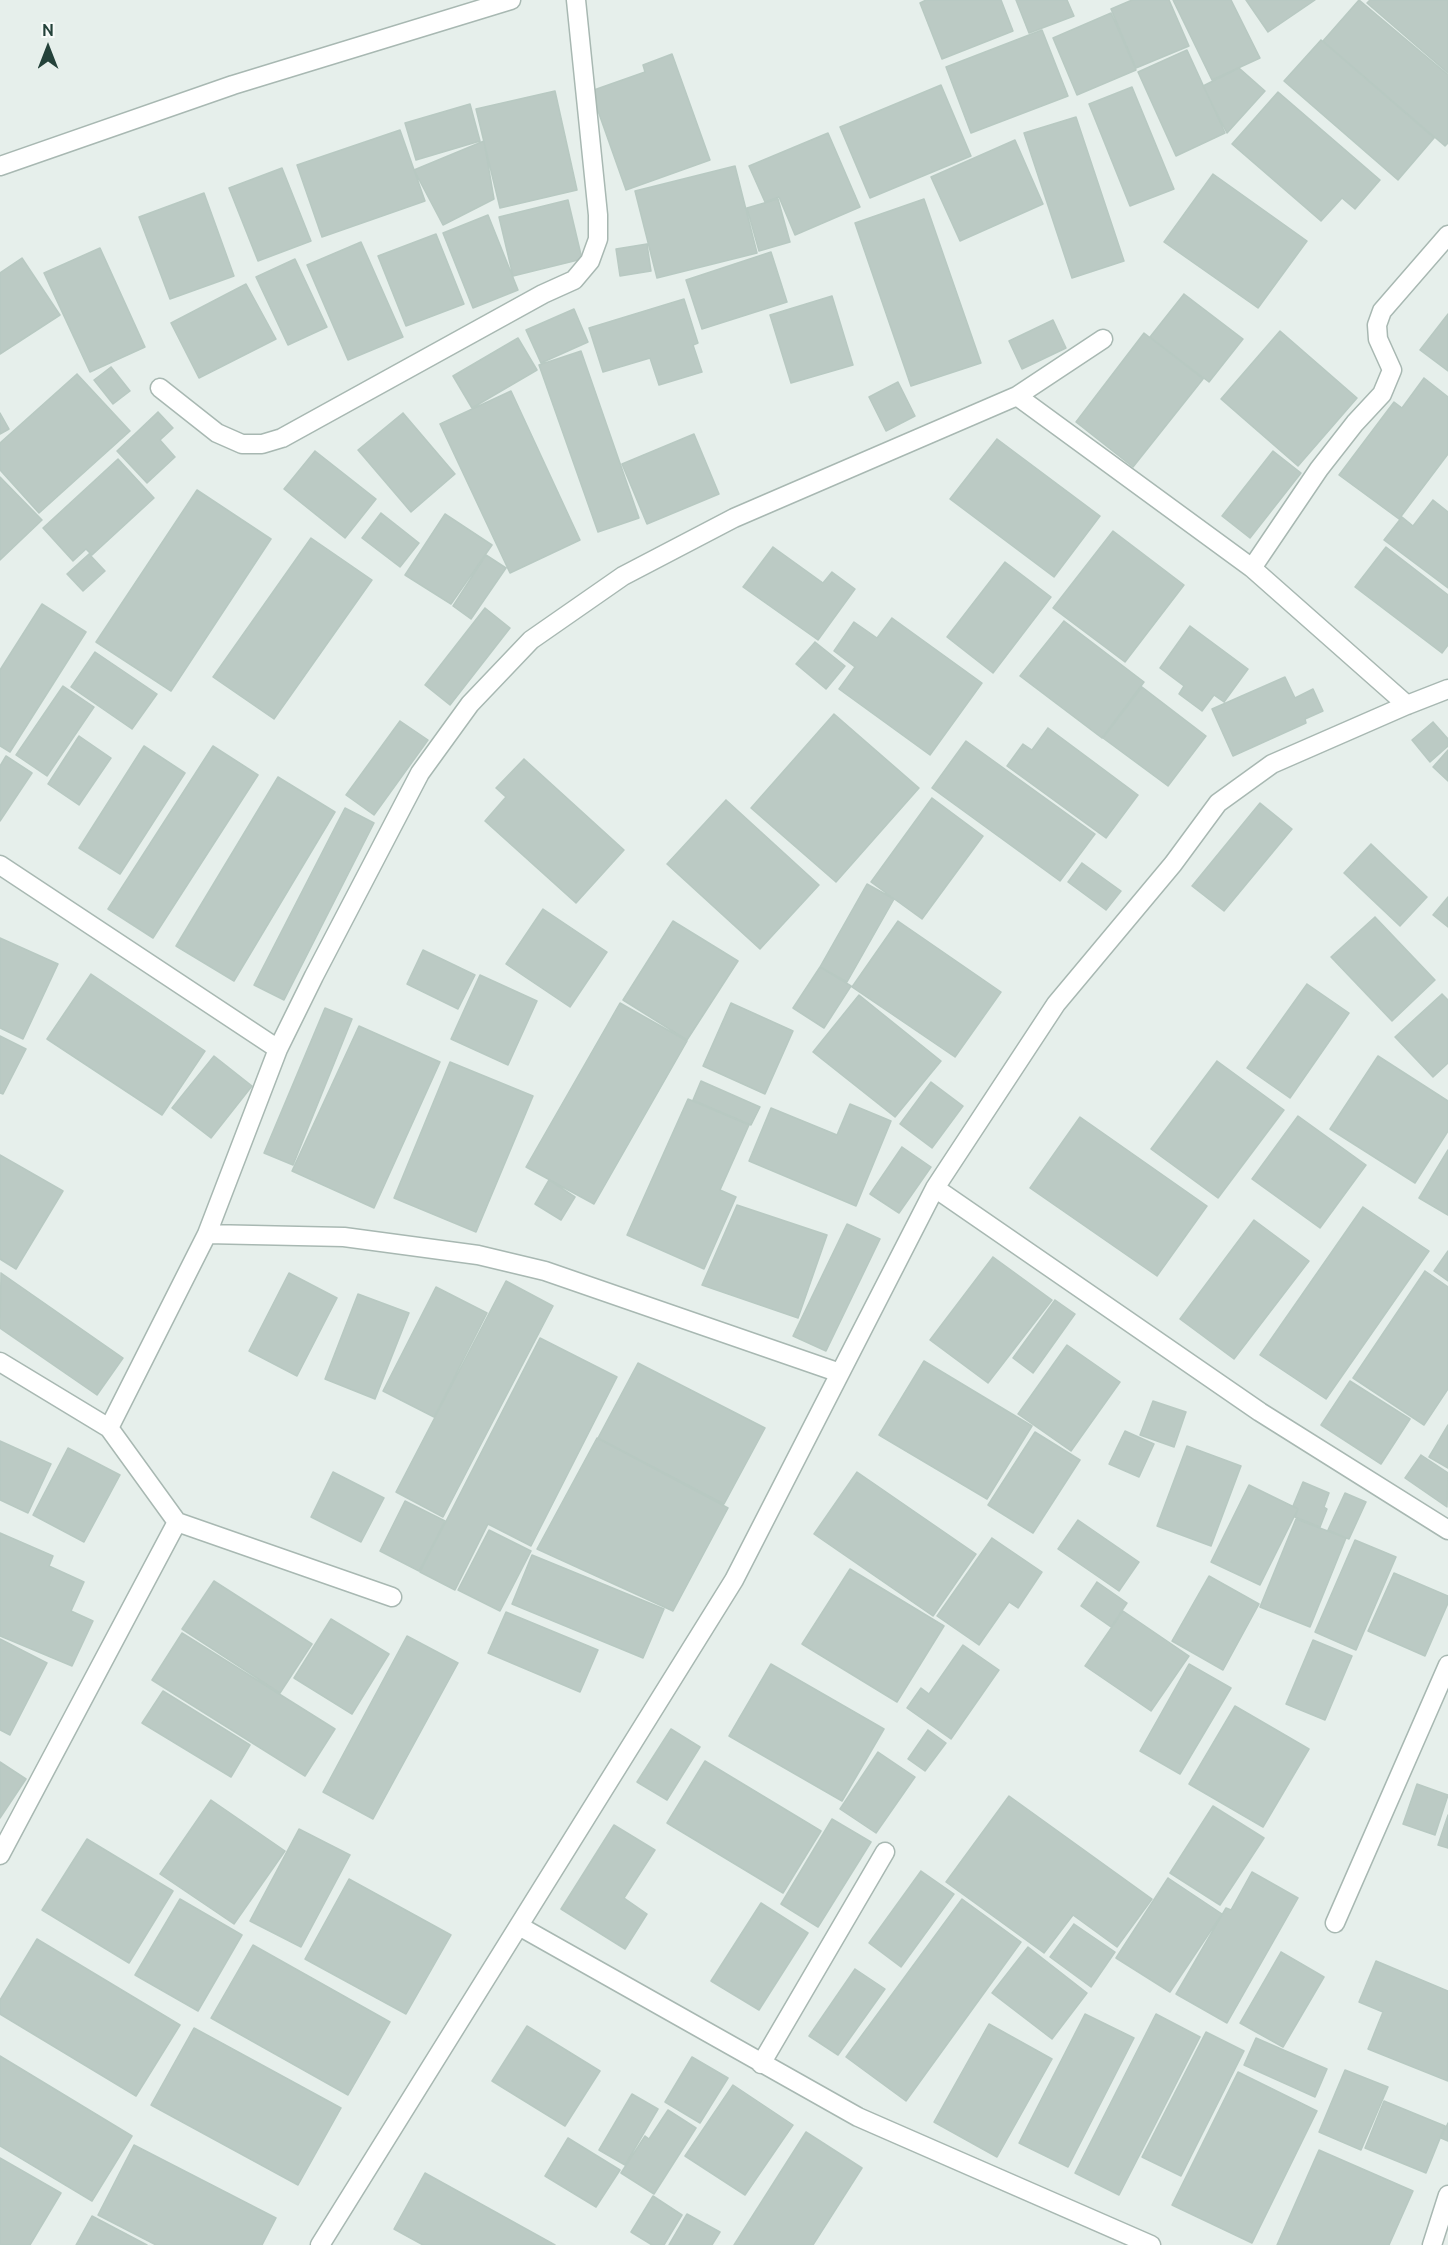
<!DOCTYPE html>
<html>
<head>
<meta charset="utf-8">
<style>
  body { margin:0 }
  #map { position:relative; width:1448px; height:2245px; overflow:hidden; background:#e6efeb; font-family:Ubuntu,sans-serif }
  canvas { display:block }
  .north { position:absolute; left:18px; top:18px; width:60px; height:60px; -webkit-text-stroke:4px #f7fbf9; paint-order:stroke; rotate:0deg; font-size:16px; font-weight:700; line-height:24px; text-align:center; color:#24423a }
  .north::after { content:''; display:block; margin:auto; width:21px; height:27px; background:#24423a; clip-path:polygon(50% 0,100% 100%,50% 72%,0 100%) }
</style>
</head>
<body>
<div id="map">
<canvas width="1448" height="2245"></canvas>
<div class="north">N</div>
</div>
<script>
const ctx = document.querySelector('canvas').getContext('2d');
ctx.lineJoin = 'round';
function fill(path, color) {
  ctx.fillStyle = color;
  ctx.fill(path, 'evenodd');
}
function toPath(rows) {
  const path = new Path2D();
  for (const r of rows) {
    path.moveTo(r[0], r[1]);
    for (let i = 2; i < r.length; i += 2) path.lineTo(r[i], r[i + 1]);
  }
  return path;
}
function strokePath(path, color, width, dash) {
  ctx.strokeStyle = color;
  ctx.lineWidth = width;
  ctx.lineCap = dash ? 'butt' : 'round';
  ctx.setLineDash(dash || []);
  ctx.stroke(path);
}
const building = toPath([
  [926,0,1001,0,1013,31,942,59,920,3,926,0],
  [1016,0,1067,0,1074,16,1029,33,1016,0],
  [1132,0,1169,0,1189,46,1136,68,1111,9,1132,0],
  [1173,0,1231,0,1260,58,1212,80,1173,0],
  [1246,0,1315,0,1268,32,1246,0],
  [1359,0,1448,75,1448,143,1445,146,1323,41,1359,0],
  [1370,0,1448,0,1448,73,1367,3,1370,0],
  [1111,13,1136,70,1077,95,1053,38,1111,13],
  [1042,30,1068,96,971,133,946,67,1042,30],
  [1321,40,1434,138,1398,180,1284,81,1321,40],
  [1187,50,1225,133,1176,156,1138,72,1187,50],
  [672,54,710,160,626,190,591,91,645,72,643,65,672,54],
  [1239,68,1265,91,1227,133,1203,86,1239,68],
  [941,85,971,156,870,198,840,127,941,85],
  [1132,87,1174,189,1130,206,1089,104,1132,87],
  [555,91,577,190,500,208,476,109,555,91],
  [1278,92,1380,180,1355,209,1342,198,1321,221,1232,144,1278,92],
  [470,104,480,141,416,160,405,123,470,104],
  [1076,117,1124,261,1072,278,1024,133,1076,117],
  [400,130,425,201,322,237,297,165,400,130],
  [828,133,860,207,795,235,779,197,765,202,749,166,828,133],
  [1015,140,1043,204,960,241,931,177,1015,140],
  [484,141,494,199,443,225,414,170,484,141],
  [735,166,757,253,657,278,635,191,735,166],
  [282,168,311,241,258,261,229,188,282,168],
  [1213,174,1307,241,1258,308,1164,242,1213,174],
  [204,193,234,276,170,299,139,217,204,193],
  [778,199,790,242,759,251,747,208,778,199],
  [924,199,981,363,911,386,855,223,924,199],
  [568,200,582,259,513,276,499,217,568,200],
  [488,215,518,290,473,308,443,233,488,215],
  [436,234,464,304,406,326,378,256,436,234],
  [361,242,403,337,348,360,307,265,361,242],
  [647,244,651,271,620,276,616,249,647,244],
  [100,248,145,347,90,372,44,273,100,248],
  [771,252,787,302,702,329,686,280,771,252],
  [22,258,60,315,0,354,0,273,22,258],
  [295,259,327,327,288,345,256,277,295,259],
  [246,284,276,339,199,378,171,323,246,284],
  [1184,294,1243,339,1209,382,1150,337,1184,294],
  [832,296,853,365,791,383,770,315,832,296],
  [684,299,698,343,693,345,702,372,659,385,650,358,603,372,589,328,684,299],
  [574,309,588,342,541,363,526,330,574,309],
  [1448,314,1448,371,1420,350,1448,314],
  [1053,320,1066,348,1022,369,1009,341,1053,320],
  [1280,331,1357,398,1298,466,1221,399,1280,331],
  [1144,333,1203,379,1133,467,1076,422,1144,333],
  [518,338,537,370,472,408,453,376,518,338],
  [581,351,639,518,598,532,539,365,581,351],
  [111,367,130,391,113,404,94,380,111,367],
  [77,374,130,431,39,513,0,470,0,443,77,374],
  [1424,378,1448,397,1448,454,1399,519,1339,475,1394,402,1402,408,1424,378],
  [898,382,915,416,886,431,869,397,898,382],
  [511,391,580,540,510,573,440,424,511,391],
  [158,412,173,428,160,440,175,457,147,483,117,451,158,412],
  [0,413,9,429,0,434,0,413],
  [403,413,455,474,411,512,358,450,403,413],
  [694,434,719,494,647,524,622,464,694,434],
  [997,439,1100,516,1054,577,950,499,997,439],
  [315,451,376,499,345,538,284,489,315,451],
  [1273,451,1301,473,1250,538,1222,516,1273,451],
  [118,459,154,498,92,555,86,549,73,561,43,528,118,459],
  [0,477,42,520,0,560,0,477],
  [197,490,271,539,171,691,96,642,197,490],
  [1433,500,1448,512,1448,588,1384,540,1402,517,1413,526,1433,500],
  [381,513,419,543,400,567,362,538,381,513],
  [445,514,492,545,451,604,405,575,445,514],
  [1113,531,1184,585,1125,662,1053,608,1113,531],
  [311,538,372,580,274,719,213,677,311,538],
  [773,547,823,583,832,572,855,589,818,640,743,587,773,547],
  [1386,547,1448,595,1448,645,1442,653,1355,587,1386,547],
  [89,554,105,571,83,591,67,574,89,554],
  [486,555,506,568,471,619,453,606,486,555],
  [1005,562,1051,597,993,673,947,637,1005,562],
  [42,604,86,632,10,752,0,746,0,670,42,604],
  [485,608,510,628,450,705,425,685,485,608],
  [892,618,982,683,930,755,839,689,855,667,834,651,854,622,877,638,892,618],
  [1064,621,1144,682,1102,738,1020,676,1064,621],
  [1190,626,1248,669,1224,702,1214,695,1202,711,1179,694,1184,686,1160,668,1190,626],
  [815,642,845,666,826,689,796,664,815,642],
  [95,652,157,694,132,729,71,687,95,652],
  [1285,677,1295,698,1313,689,1323,711,1305,719,1306,723,1233,756,1212,709,1285,677],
  [63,686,94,707,47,776,16,755,63,686],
  [1142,687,1206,736,1168,786,1103,738,1142,687],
  [834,714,919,788,836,882,751,808,834,714],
  [400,721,428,740,374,815,346,795,400,721],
  [1433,722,1448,739,1448,746,1430,762,1412,740,1433,722],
  [1048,728,1138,795,1106,838,1007,766,1023,744,1032,750,1048,728],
  [79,736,111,758,79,805,48,784,79,736],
  [966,741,1095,834,1060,881,932,788,966,741],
  [144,746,185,773,120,874,79,848,144,746],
  [213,746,258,775,153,938,108,909,213,746],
  [1448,750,1448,781,1433,767,1448,750],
  [6,756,32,773,0,821,0,766,6,756],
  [524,759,624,850,576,903,485,821,506,797,496,788,524,759],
  [278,777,335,812,234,981,176,946,278,777],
  [932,798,983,836,922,919,871,882,932,798],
  [726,800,819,885,760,949,667,864,726,800],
  [1260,803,1292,829,1224,911,1192,886,1260,803],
  [345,808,374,823,284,1000,254,985,345,808],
  [1371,844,1427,897,1400,926,1344,873,1371,844],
  [1082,863,1121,891,1106,910,1068,882,1082,863],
  [867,884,894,899,847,982,820,967,867,884],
  [1448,897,1448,927,1433,915,1448,897],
  [543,909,607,952,570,1007,506,964,543,909],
  [1375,917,1435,980,1392,1021,1331,957,1375,917],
  [673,921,738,961,687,1040,623,1000,673,921],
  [898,921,1001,992,955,1057,852,987,898,921],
  [0,938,58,964,23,1039,0,1028,0,938],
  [423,950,475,975,458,1009,407,984,423,950],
  [820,967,851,986,824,1028,793,1008,820,967],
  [91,974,205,1051,162,1115,47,1039,91,974],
  [480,975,537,1001,508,1065,451,1039,480,975],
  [1307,984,1349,1013,1290,1098,1247,1068,1307,984],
  [1442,994,1448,1000,1448,1063,1433,1077,1395,1037,1442,994],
  [859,995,941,1061,895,1117,813,1052,859,995],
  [620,1003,687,1041,594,1204,526,1167,620,1003],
  [731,1003,793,1031,765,1094,703,1066,731,1003],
  [325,1008,352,1019,293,1165,264,1153,325,1008],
  [359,1026,440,1062,374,1208,292,1171,359,1026],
  [0,1036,26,1049,3,1094,0,1093,0,1036],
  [214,1056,252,1086,211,1138,172,1108,214,1056],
  [1378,1056,1448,1101,1448,1131,1415,1183,1330,1129,1378,1056],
  [1217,1061,1284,1110,1218,1198,1151,1149,1217,1061],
  [450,1062,533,1096,476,1232,394,1198,450,1062],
  [701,1081,760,1107,751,1125,693,1100,701,1081],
  [931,1082,963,1106,932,1148,900,1124,931,1082],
  [688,1099,749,1125,720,1190,736,1197,704,1269,627,1235,688,1099],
  [850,1104,891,1121,856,1206,749,1161,771,1108,837,1135,850,1104],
  [1298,1116,1366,1165,1320,1228,1252,1179,1298,1116],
  [1080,1117,1207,1206,1157,1276,1030,1188,1080,1117],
  [902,1147,931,1167,899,1213,870,1194,902,1147],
  [1448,1150,1448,1215,1419,1198,1448,1150],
  [0,1155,63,1191,16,1269,0,1259,0,1155],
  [549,1180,575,1197,561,1220,535,1204,549,1180],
  [737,1205,827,1235,798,1318,702,1285,737,1205],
  [1363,1207,1429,1251,1326,1399,1260,1355,1363,1207],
  [1254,1220,1309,1261,1234,1359,1180,1319,1254,1220],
  [847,1224,880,1239,826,1351,793,1336,847,1224],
  [1448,1251,1448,1281,1434,1271,1448,1251],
  [993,1257,1052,1300,988,1383,930,1340,993,1257],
  [1425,1271,1448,1287,1448,1389,1424,1425,1353,1378,1425,1271],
  [1,1273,123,1358,97,1395,0,1328,1,1273],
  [289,1273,337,1298,297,1376,249,1351,289,1273],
  [506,1281,553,1306,443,1517,396,1492,506,1281],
  [436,1287,487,1313,434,1417,383,1391,436,1287],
  [358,1294,409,1313,375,1399,325,1379,358,1294],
  [1055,1300,1075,1314,1033,1373,1013,1358,1055,1300],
  [540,1338,617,1377,531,1546,488,1524,455,1590,420,1572,540,1338],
  [1067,1345,1120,1382,1071,1451,1018,1414,1067,1345],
  [924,1361,1032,1426,987,1499,879,1435,924,1361],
  [638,1363,765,1428,724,1504,598,1438,638,1363],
  [1350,1381,1410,1419,1381,1464,1321,1425,1350,1381],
  [1153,1401,1186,1412,1174,1447,1140,1435,1153,1401],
  [1448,1425,1448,1468,1429,1457,1448,1425],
  [1125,1431,1154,1444,1139,1477,1109,1464,1125,1431],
  [1035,1432,1080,1460,1033,1533,988,1505,1035,1432],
  [597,1438,728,1508,673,1611,537,1549,597,1438],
  [0,1441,51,1464,28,1513,0,1500,0,1441],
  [1187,1446,1241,1466,1211,1546,1157,1526,1187,1446],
  [68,1448,120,1475,84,1542,33,1515,68,1448],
  [1421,1455,1448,1473,1447,1507,1405,1478,1421,1455],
  [333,1472,384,1498,361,1542,311,1517,333,1472],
  [857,1472,976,1554,933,1616,814,1534,857,1472],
  [1303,1482,1329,1493,1324,1507,1327,1509,1320,1527,1295,1517,1298,1509,1293,1506,1303,1482],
  [1249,1485,1298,1509,1260,1585,1211,1562,1249,1485],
  [1345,1493,1366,1502,1349,1539,1328,1530,1345,1493],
  [405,1501,445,1521,419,1571,380,1551,405,1501],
  [1296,1519,1346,1538,1310,1627,1260,1607,1296,1519],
  [1078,1520,1139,1562,1119,1591,1058,1549,1078,1520],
  [489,1530,531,1551,500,1611,458,1590,489,1530],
  [0,1533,53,1556,49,1566,84,1582,71,1611,93,1621,72,1666,0,1636,0,1533],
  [992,1538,1042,1572,1018,1608,1009,1602,979,1645,937,1616,992,1538],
  [1355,1540,1396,1557,1356,1650,1315,1632,1355,1540],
  [532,1555,664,1609,643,1658,512,1604,532,1555],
  [850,1569,944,1626,897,1702,802,1644,850,1569],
  [1394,1573,1448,1596,1448,1603,1425,1656,1368,1631,1394,1573],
  [1209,1576,1259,1604,1223,1670,1172,1641,1209,1576],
  [214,1581,312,1644,280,1693,182,1629,214,1581],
  [1097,1582,1127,1603,1111,1627,1081,1606,1097,1582],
  [1123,1611,1189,1656,1151,1711,1085,1666,1123,1611],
  [506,1612,598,1650,580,1692,488,1653,506,1612],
  [331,1619,389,1654,352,1714,294,1678,331,1619],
  [182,1633,335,1729,305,1776,152,1680,182,1633],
  [407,1636,458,1663,373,1819,323,1792,407,1636],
  [0,1639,47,1663,10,1735,0,1730,0,1639],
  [1313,1640,1352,1656,1325,1720,1286,1704,1313,1640],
  [963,1645,999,1670,951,1739,907,1708,921,1688,929,1694,963,1645],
  [771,1664,884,1729,842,1801,729,1736,771,1664],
  [1189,1664,1231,1688,1180,1774,1140,1751,1189,1664],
  [163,1691,250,1745,231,1777,142,1723,163,1691],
  [1235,1706,1309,1749,1263,1827,1189,1784,1235,1706],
  [671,1729,700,1747,667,1800,637,1782,671,1729],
  [928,1730,946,1743,925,1771,908,1759,928,1730],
  [878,1752,915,1777,876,1833,840,1809,878,1752],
  [705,1761,821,1831,783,1893,667,1823,705,1761],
  [0,1762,26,1779,0,1818,0,1762],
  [1417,1784,1448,1795,1435,1835,1403,1824,1417,1784],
  [1009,1796,1152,1899,1117,1947,1073,1915,1044,1953,946,1882,1009,1796],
  [211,1800,285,1851,234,1924,160,1874,211,1800],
  [1213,1806,1264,1838,1220,1905,1170,1873,1213,1806],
  [1448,1815,1448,1848,1438,1845,1448,1815],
  [832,1819,871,1842,818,1927,781,1904,832,1819],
  [614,1825,655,1850,624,1898,647,1914,625,1949,561,1909,614,1825],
  [299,1829,350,1855,301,1947,250,1921,299,1829],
  [87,1839,173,1891,129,1963,42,1910,87,1839],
  [921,1871,954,1894,901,1967,869,1943,921,1871],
  [1252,1872,1298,1898,1227,2023,1176,1994,1226,1908,1231,1910,1252,1872],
  [1168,1878,1222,1914,1170,1992,1116,1958,1168,1878],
  [349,1879,451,1935,406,2014,305,1959,349,1879],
  [180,1899,242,1935,198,2011,135,1975,180,1899],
  [962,1899,1021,1942,906,2101,846,2057,962,1899],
  [761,1903,808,1933,759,2010,711,1981,761,1903],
  [1074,1924,1115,1952,1091,1987,1050,1957,1074,1924],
  [37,1939,180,2025,136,2096,0,2014,0,2000,37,1939],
  [253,1945,390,2022,348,2095,211,2018,253,1945],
  [1028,1947,1087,1993,1052,2039,992,1993,1028,1947],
  [1281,1952,1324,1977,1283,2047,1240,2023,1281,1952],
  [1376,1961,1448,1991,1448,2081,1368,2049,1383,2012,1359,2002,1376,1961],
  [855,1969,885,1989,838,2055,809,2036,855,1969],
  [1085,2014,1134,2038,1068,2167,1019,2143,1085,2014],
  [1156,2014,1200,2037,1119,2195,1075,2173,1156,2014],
  [989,2024,1052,2059,997,2157,934,2122,989,2024],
  [527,2026,600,2071,565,2126,492,2081,527,2026],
  [194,2028,341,2108,298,2185,151,2105,194,2028],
  [1206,2032,1244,2051,1181,2176,1142,2157,1206,2032],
  [1256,2038,1327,2069,1315,2097,1244,2065,1256,2038],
  [0,2056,132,2136,92,2201,0,2146,0,2056],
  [692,2057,728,2078,700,2123,665,2102,692,2057],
  [1345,2070,1388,2087,1361,2150,1319,2132,1345,2070],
  [1238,2072,1317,2111,1252,2243,1172,2205,1238,2072],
  [733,2085,793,2125,745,2195,685,2156,733,2085],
  [632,2094,658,2109,625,2165,599,2150,632,2094],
  [1384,2101,1445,2126,1426,2173,1365,2148,1384,2101],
  [668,2110,696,2128,654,2194,621,2173,645,2136,649,2139,668,2110],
  [1448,2123,1448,2141,1441,2138,1448,2123],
  [806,2132,862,2168,813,2245,734,2245,806,2132],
  [568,2138,620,2170,596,2207,545,2176,568,2138],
  [134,2145,276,2218,262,2245,156,2245,98,2215,134,2145],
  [1319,2150,1413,2191,1389,2245,1277,2245,1319,2150],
  [0,2158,61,2193,30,2245,0,2245,0,2158],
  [425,2173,555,2245,423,2245,394,2229,425,2173],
  [653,2196,682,2215,664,2245,652,2245,631,2232,653,2196],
  [687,2214,720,2232,712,2245,669,2245,687,2214],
  [92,2216,147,2245,76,2245,92,2216]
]);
fill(building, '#bbcac4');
strokePath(building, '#b8c9c2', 1.5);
const minor = toPath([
  [0,166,233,85,511,0],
  [160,388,217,433,242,444,262,444,282,438,543,294,574,280,590,261,598,239,598,215,576,0],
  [1017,396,1252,568,1407,705],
  [1252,568,1319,469,1355,423,1382,394,1392,370,1378,339,1377,325,1382,311,1448,235],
  [0,865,278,1049],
  [935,1188,1260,1412,1448,1530],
  [207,1234,344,1237,478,1255,545,1271,840,1373],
  [0,1362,109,1428,177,1522,392,1597],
  [109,1428,207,1234,278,1049,314,976,420,773,470,704,531,640,623,576,734,518,1017,396,1103,339],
  [0,1855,177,1522],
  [1335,1923,1448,1665],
  [519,1926,858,2117,1151,2245],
  [761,2064,885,1852],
  [320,2245,734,1580,935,1188,1056,1004,1173,864,1218,803,1272,764,1407,705,1448,689],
  [1432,2245,1448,2195]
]);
strokePath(minor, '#a8b8b2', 21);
strokePath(minor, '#fff', 18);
</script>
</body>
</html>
